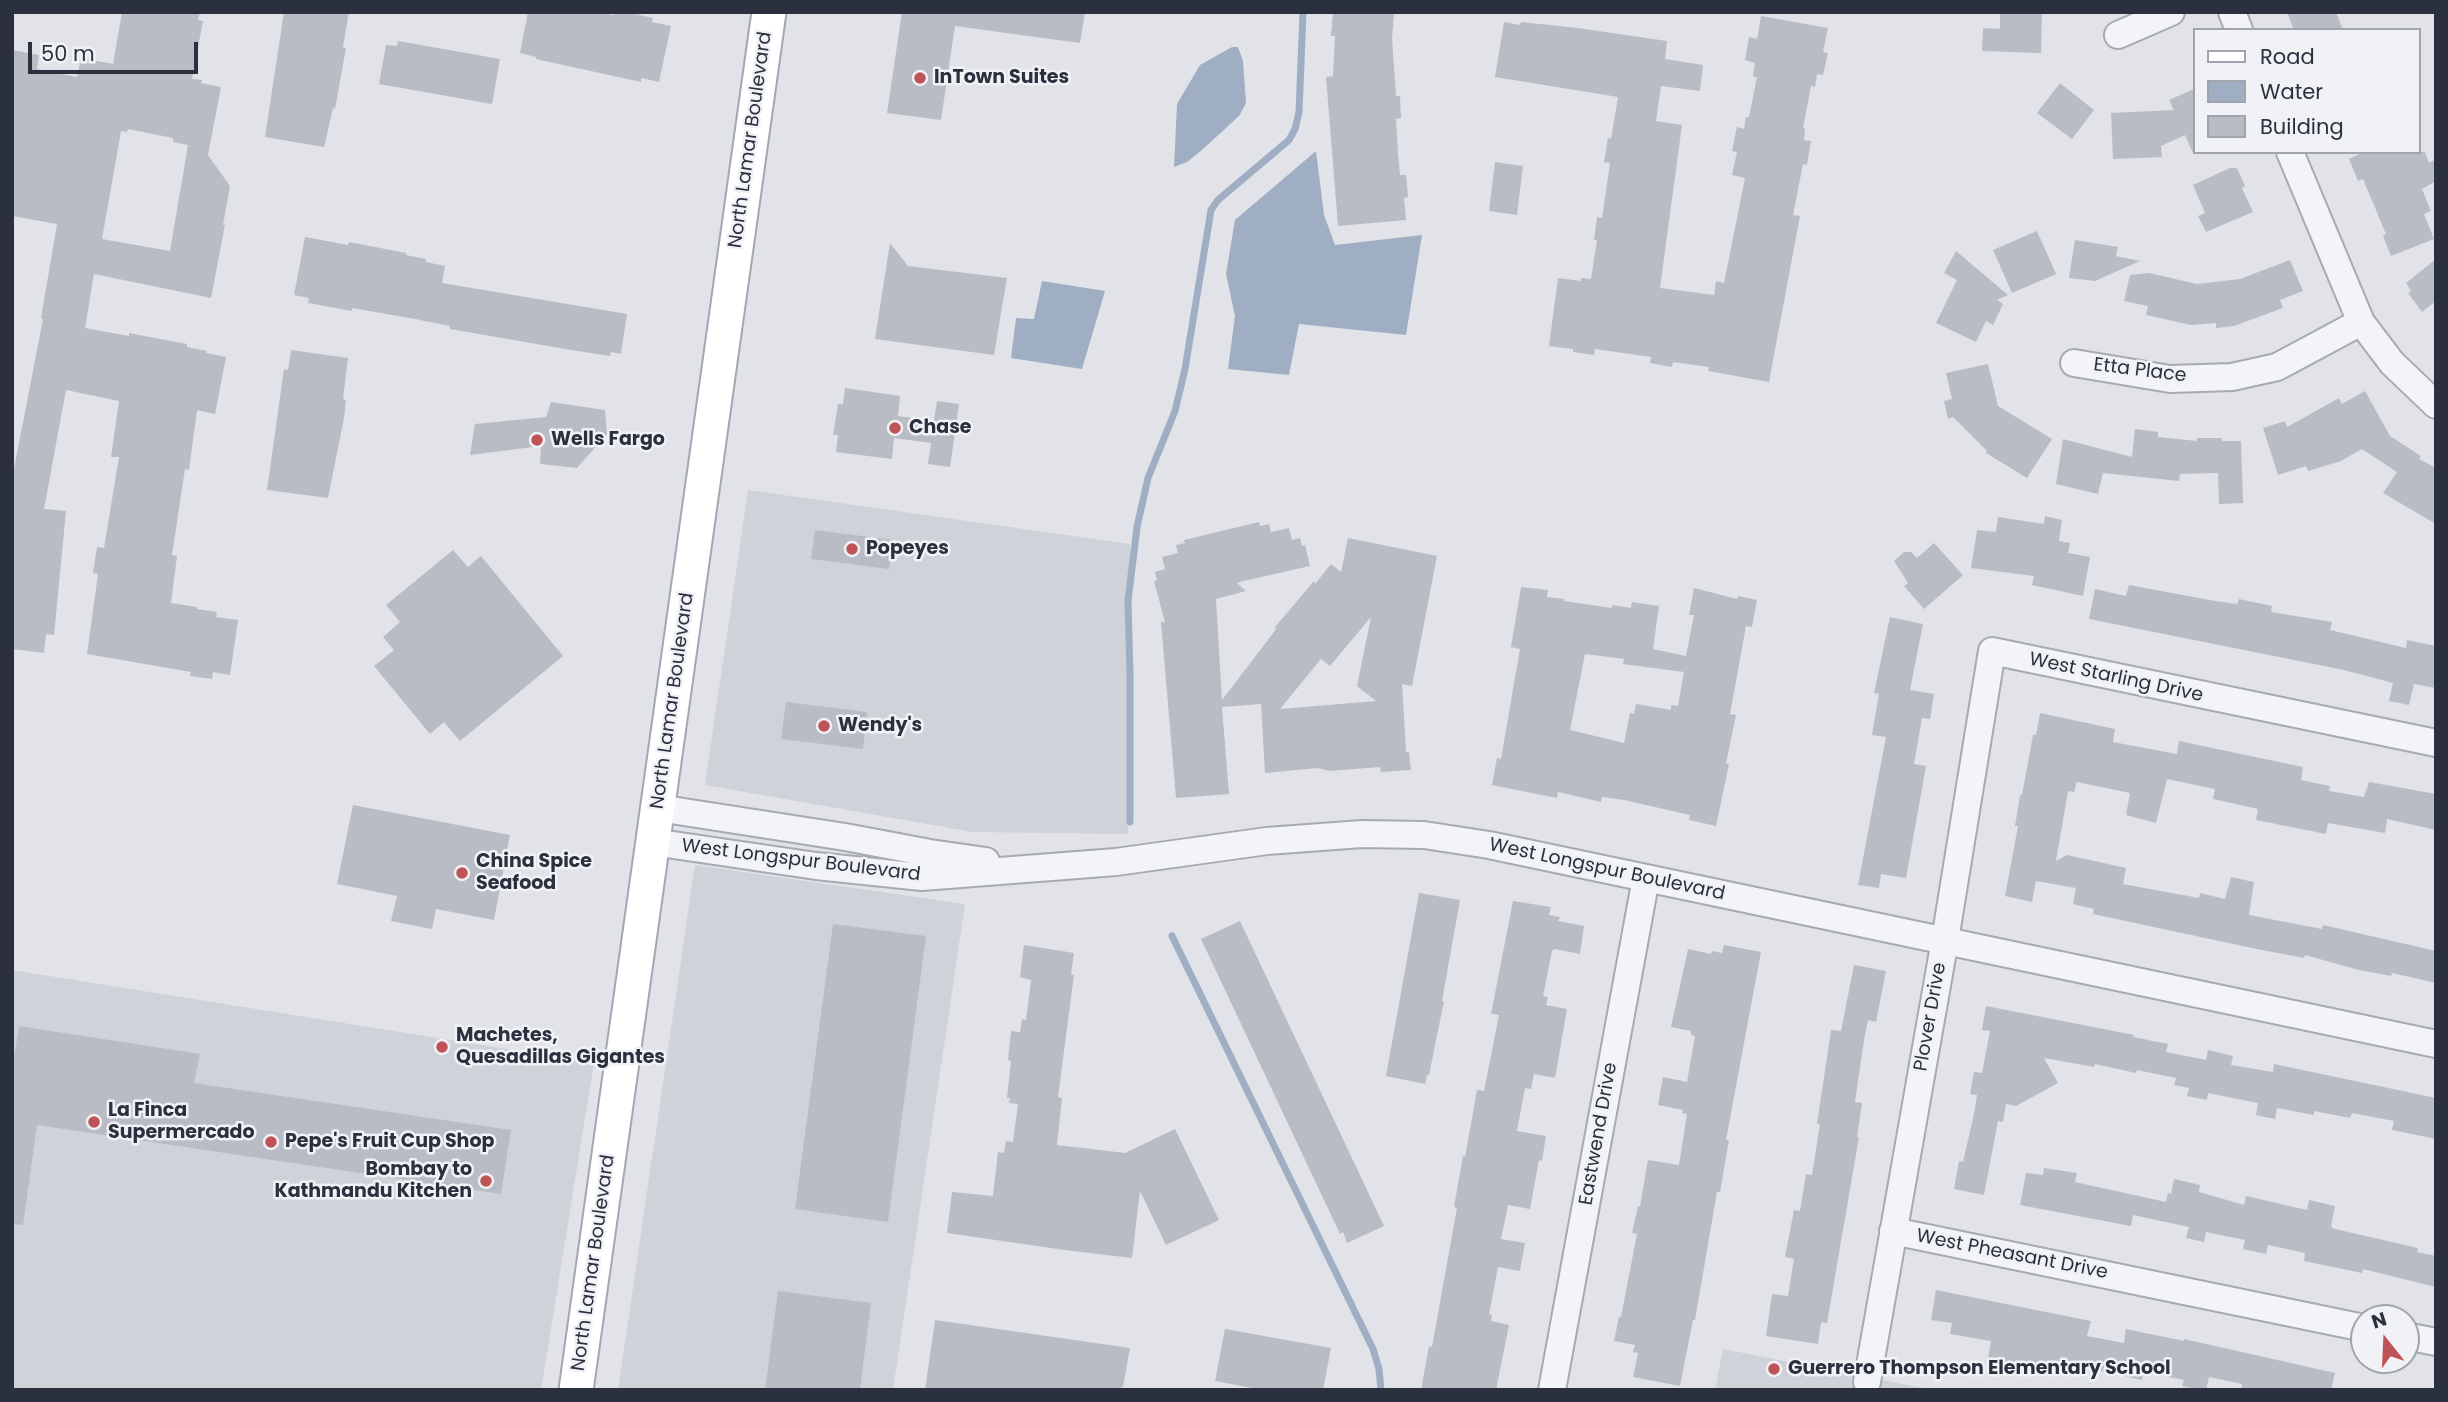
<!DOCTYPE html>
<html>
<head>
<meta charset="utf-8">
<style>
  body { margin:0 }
  #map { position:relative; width:2448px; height:1402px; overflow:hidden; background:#e1e3e8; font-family:Poppins,sans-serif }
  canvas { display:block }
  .frame { position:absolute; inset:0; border:14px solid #2b303e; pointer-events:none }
  .legend { position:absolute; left:2193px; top:28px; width:228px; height:126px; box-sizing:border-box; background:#f0f2f6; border:2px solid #a1a4ac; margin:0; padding:9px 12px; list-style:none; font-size:21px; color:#2b303e }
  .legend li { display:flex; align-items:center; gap:14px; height:35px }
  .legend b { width:35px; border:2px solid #a1a4ac }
  .north { position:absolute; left:2350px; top:1304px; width:70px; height:70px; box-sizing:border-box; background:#f0f2f6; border:2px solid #a1a4ac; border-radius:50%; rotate:342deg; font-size:19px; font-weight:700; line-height:28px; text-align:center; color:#2b303e }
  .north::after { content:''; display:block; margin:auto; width:24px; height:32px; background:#bf5458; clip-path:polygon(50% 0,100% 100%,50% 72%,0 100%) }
  .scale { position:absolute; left:28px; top:42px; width:170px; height:32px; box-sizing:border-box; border:4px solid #2b303e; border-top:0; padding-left:9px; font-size:21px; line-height:24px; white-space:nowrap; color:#2b303e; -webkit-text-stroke:5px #f0f2f6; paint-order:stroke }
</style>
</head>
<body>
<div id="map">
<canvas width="2448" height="1402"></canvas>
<div class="frame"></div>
<ul class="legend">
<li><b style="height:9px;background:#fff"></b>Road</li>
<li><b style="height:19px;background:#a0aec4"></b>Water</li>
<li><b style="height:19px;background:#b9bcc4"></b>Building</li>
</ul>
<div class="north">N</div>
<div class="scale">50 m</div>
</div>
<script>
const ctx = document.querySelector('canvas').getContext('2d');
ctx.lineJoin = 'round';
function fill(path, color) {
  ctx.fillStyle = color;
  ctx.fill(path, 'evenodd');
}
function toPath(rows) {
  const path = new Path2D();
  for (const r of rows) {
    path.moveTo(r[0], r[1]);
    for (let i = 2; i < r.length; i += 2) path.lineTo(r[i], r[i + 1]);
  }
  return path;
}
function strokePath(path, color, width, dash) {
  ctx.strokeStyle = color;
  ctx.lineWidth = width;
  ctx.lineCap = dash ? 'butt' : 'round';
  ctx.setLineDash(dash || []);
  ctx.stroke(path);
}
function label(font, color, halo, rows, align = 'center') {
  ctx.font = font + ' Poppins,sans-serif';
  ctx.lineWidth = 5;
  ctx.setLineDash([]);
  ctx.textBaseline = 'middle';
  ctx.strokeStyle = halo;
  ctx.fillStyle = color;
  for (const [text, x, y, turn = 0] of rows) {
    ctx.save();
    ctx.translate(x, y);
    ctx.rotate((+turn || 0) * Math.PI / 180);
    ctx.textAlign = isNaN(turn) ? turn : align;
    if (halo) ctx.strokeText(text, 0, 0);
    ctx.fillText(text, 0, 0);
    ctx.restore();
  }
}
fill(toPath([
  [748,490,1130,544,1128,834,973,832,705,785],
  [695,865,965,904,893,1390,618,1390],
  [12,970,594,1063,541,1390,12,1390],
  [1723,1349,1934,1390,1715,1390]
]), '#d0d2da');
fill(toPath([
  [1232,47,1238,47,1243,61,1246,103,1239,116,1202,150,1187,162,1174,167,1177,104,1200,65],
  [1316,151,1324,215,1335,245,1422,235,1406,335,1299,324,1289,375,1228,369,1235,316,1226,274,1235,220],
  [1042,281,1105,291,1082,369,1011,358,1016,318,1034,319]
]), '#a0aec4');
strokePath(toPath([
  [1130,822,1130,673,1128,601,1137,527,1148,478,1175,411,1185,369,1211,210,1218,200,1289,140,1295,129,1299,112,1303,12],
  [1172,936,1373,1349,1379,1369,1381,1390]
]), '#a0aec4', 7);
fill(toPath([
  [122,12,200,12,198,20,203,21,192,79,202,80,201,83,221,87,208,155,230,186,223,225,225,225,211,298,94,274,85,328,129,336,129,333,187,344,187,347,207,351,206,353,226,357,215,414,197,410,189,470,185,469,172,555,177,556,171,603,197,607,197,609,217,612,216,617,238,620,230,675,213,672,212,679,190,676,191,672,87,654,98,574,93,573,97,547,104,548,119,457,111,457,119,401,66,390,44,509,66,511,54,635,46,634,44,653,12,649,12,479,43,319,41,318,57,224,12,216,12,50,39,55,37,69,77,77,81,58,113,64],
  [128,129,173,138,173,142,188,145,170,251,102,239,121,131,127,132],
  [284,12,349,12,343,47,346,48,335,109,333,108,324,147,265,137],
  [528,12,598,12,614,15,614,12,627,12,653,18,652,22,671,26,659,82,641,78,641,82,536,59,536,57,520,53],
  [902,12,1085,12,1080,43,955,26,941,120,887,113],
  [1333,12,1392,12,1394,15,1392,38,1396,96,1400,96,1401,118,1396,119,1398,154,1400,175,1406,175,1408,197,1404,198,1406,220,1338,226,1326,77,1333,76,1335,36,1331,36],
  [2000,12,2042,12,2041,53,1982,51,1983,28,2000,29],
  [2287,12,2336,12,2343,30,2294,30],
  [1761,16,1828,28,1823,52,1828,53,1823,75,1817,74,1815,87,1811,86,1803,128,1805,129,1804,140,1811,141,1807,165,1803,164,1793,215,1800,216,1769,382,1708,371,1709,367,1673,362,1672,367,1650,363,1651,357,1595,349,1594,355,1573,352,1573,349,1549,346,1558,278,1581,281,1581,278,1591,279,1597,240,1594,240,1597,217,1602,218,1610,163,1604,162,1608,138,1611,139,1618,97,1495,77,1504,22,1520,25,1521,22,1578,28,1667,41,1665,59,1703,65,1700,91,1661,86,1656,121,1682,125,1660,288,1714,295,1716,281,1724,283,1745,178,1732,175,1737,152,1732,151,1737,127,1744,129,1746,117,1749,117,1757,77,1753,77,1755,63,1745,60,1749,37,1757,39],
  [398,41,500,59,492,104,379,84,386,45,397,46],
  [2060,83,2094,110,2072,139,2037,113],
  [2194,89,2194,155,2185,135,2161,146,2162,157,2113,159,2111,113,2174,110,2169,100],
  [2364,152,2425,152,2429,163,2436,159,2436,181,2422,189,2431,211,2424,214,2434,239,2391,256,2383,236,2386,234,2363,179,2358,181,2349,159],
  [1495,162,1523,166,1517,215,1489,211],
  [2230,168,2237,168,2245,186,2242,188,2253,212,2206,232,2198,216,2205,213,2193,185],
  [2037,231,2056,274,2012,293,1993,250],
  [305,237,348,245,349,242,406,253,406,255,426,259,426,262,445,266,442,283,627,314,621,354,611,352,610,356,571,350,450,329,450,326,415,319,352,308,352,311,308,303,309,298,294,295],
  [2075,240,2118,247,2116,256,2140,261,2095,281,2069,278],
  [890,243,908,266,1007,278,994,355,875,339],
  [1956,251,2008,295,1997,300,2003,304,1993,325,1986,321,1976,342,1936,323,1957,280,1944,273],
  [2436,259,2436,301,2422,312,2408,293,2411,291,2406,283],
  [2290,260,2303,291,2280,300,2283,308,2234,326,2216,328,2216,323,2191,325,2146,315,2148,306,2124,301,2130,275,2149,273,2197,284,2240,279],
  [291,350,348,358,343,399,346,400,344,418,328,498,267,490,284,369,288,370],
  [1988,364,1998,406,2052,439,2027,478,1986,453,1987,451,1953,417,1948,419,1944,401,1952,399,1946,373],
  [845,388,900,396,898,416,934,421,937,401,959,404,950,467,928,464,931,443,894,438,892,459,836,452,838,435,833,435,838,404,843,404],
  [2365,391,2390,436,2421,456,2419,459,2436,468,2436,524,2383,493,2397,472,2362,449,2341,461,2308,471,2306,466,2278,475,2263,428,2285,421,2287,427,2339,398,2342,404],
  [551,402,605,410,607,434,577,468,540,464,541,446,470,455,475,424,546,417],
  [2135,429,2158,432,2158,437,2197,441,2197,438,2222,438,2222,441,2241,441,2243,503,2219,504,2218,473,2180,474,2179,481,2103,473,2098,494,2056,484,2063,439,2132,457],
  [2045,516,2062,520,2059,541,2070,543,2068,553,2090,557,2083,596,2032,585,2034,576,1971,568,1977,530,1996,532,1998,517,2044,524],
  [1259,522,1260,526,1269,524,1271,532,1289,528,1292,540,1300,538,1302,546,1305,545,1310,566,1239,582,1237,583,1246,591,1216,599,1222,700,1271,636,1276,629,1275,627,1314,581,1315,584,1331,564,1341,572,1348,538,1437,556,1412,686,1402,684,1406,752,1409,752,1411,770,1381,772,1380,767,1329,771,1318,768,1265,773,1261,704,1222,707,1229,794,1176,798,1161,622,1165,622,1154,581,1157,580,1155,572,1165,569,1162,557,1178,553,1176,545,1185,543,1184,540],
  [1371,617,1357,686,1376,701,1280,709,1321,659,1330,666],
  [815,530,893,540,889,569,811,559],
  [1934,543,1963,575,1924,609,1904,586,1908,583,1894,561,1904,552,1911,552,1917,558],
  [453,550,468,567,481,556,563,656,460,741,444,722,430,734,374,666,394,650,383,637,400,622,386,605],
  [2129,585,2215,601,2237,604,2239,599,2272,606,2271,612,2332,622,2330,630,2406,648,2407,640,2436,646,2436,688,2414,684,2409,705,2389,701,2393,683,2344,670,2089,619,2095,589,2126,596],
  [1521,587,1548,590,1547,597,1564,599,1564,601,1612,608,1612,605,1631,608,1632,602,1659,606,1653,649,1686,656,1694,615,1689,615,1694,588,1737,599,1738,596,1757,600,1752,627,1746,626,1730,714,1736,715,1726,763,1729,764,1716,826,1689,820,1690,815,1624,800,1602,797,1601,802,1558,792,1557,798,1492,785,1497,758,1501,759,1520,649,1511,647],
  [1585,654,1624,659,1623,664,1684,672,1678,706,1671,705,1671,710,1636,704,1634,714,1630,713,1624,743,1570,730],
  [1890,617,1923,624,1910,690,1934,694,1930,719,1922,718,1914,764,1926,766,1906,878,1881,874,1879,888,1858,885,1886,737,1872,735,1879,694,1874,693],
  [786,702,867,712,863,749,781,739],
  [2040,713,2115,729,2113,742,2177,754,2179,741,2303,767,2301,780,2330,786,2329,791,2364,797,2369,782,2436,794,2436,830,2387,819,2385,833,2328,823,2326,834,2256,820,2258,809,2213,799,2215,789,2167,779,2156,823,2126,815,2130,793,2077,782,2074,792,2068,791,2056,861,2067,855,2126,868,2123,884,2199,898,2200,893,2225,899,2231,877,2254,882,2249,915,2322,929,2323,925,2436,951,2436,983,2392,973,2391,976,2359,970,2305,955,2304,958,2252,948,2093,914,2094,909,2073,904,2076,888,2036,881,2032,902,2005,896,2018,826,2015,826,2020,795,2022,795,2033,735,2036,735],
  [353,805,510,835,494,920,436,909,432,929,391,921,397,896,337,884],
  [1419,893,1460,900,1442,1001,1444,1001,1429,1075,1427,1075,1425,1084,1386,1076],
  [1513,901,1551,907,1549,915,1560,917,1558,921,1584,926,1580,954,1555,949,1552,951,1543,996,1548,997,1546,1005,1567,1009,1555,1078,1534,1074,1531,1089,1525,1088,1517,1131,1546,1136,1542,1161,1539,1160,1530,1209,1508,1205,1501,1239,1525,1243,1520,1271,1498,1267,1489,1314,1492,1315,1491,1321,1509,1325,1496,1390,1421,1390,1429,1346,1432,1347,1457,1208,1454,1207,1463,1156,1465,1157,1477,1090,1484,1091,1499,1015,1491,1014],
  [1240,921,1384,1226,1347,1243,1343,1232,1340,1234,1201,939],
  [833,924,926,936,888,1222,795,1209],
  [1024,945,1074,953,1071,975,1074,975,1058,1097,1062,1098,1057,1145,1125,1153,1175,1129,1219,1220,1166,1245,1140,1191,1132,1258,1065,1250,947,1233,952,1192,993,1196,998,1152,1004,1153,1006,1141,1013,1142,1018,1104,1009,1103,1010,1098,1007,1098,1011,1061,1008,1060,1011,1031,1020,1032,1022,1019,1026,1020,1031,980,1020,977],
  [1724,945,1761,952,1726,1140,1729,1140,1720,1192,1717,1192,1695,1320,1693,1320,1680,1386,1633,1377,1638,1353,1633,1352,1635,1345,1614,1341,1619,1317,1621,1317,1637,1234,1632,1233,1638,1206,1640,1206,1648,1160,1679,1165,1687,1114,1682,1113,1683,1110,1658,1105,1663,1077,1687,1082,1695,1036,1691,1035,1691,1031,1671,1027,1688,949,1711,954,1712,951,1722,953],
  [1854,965,1886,971,1876,1022,1868,1020,1864,1040,1855,1102,1862,1103,1857,1137,1859,1137,1827,1323,1821,1322,1818,1344,1766,1336,1772,1294,1788,1296,1794,1259,1785,1257,1794,1210,1800,1211,1806,1174,1812,1175,1820,1124,1817,1124,1831,1030,1841,1031],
  [1986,1006,2134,1035,2133,1037,2168,1044,2166,1052,2206,1060,2208,1050,2233,1056,2231,1065,2273,1072,2274,1064,2436,1098,2436,1139,2392,1130,2394,1121,2352,1113,2350,1118,2314,1111,2314,1115,2277,1108,2275,1119,2256,1115,2258,1103,2208,1093,2207,1100,2187,1096,2189,1088,2174,1085,2176,1078,2137,1070,2136,1073,2095,1064,2094,1067,2044,1058,2058,1083,2016,1106,2006,1104,2003,1122,1998,1121,1984,1195,1954,1189,1959,1161,1963,1162,1974,1114,1977,1095,1970,1094,1974,1072,1982,1073,1990,1031,1982,1030],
  [19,1026,200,1054,194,1083,511,1130,501,1194,37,1125,23,1225,12,1224,12,1070],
  [2044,1168,2077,1173,2075,1182,2166,1202,2168,1193,2171,1194,2174,1179,2200,1185,2199,1192,2244,1205,2246,1196,2307,1210,2309,1200,2335,1206,2331,1227,2335,1229,2418,1248,2417,1252,2436,1256,2436,1287,2363,1269,2362,1273,2304,1261,2305,1253,2268,1245,2266,1254,2243,1249,2245,1240,2206,1232,2204,1242,2186,1238,2189,1227,2133,1215,2131,1226,2020,1205,2026,1173,2043,1175],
  [1936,1290,2091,1321,2087,1336,2124,1343,2126,1329,2184,1341,2184,1339,2335,1373,2331,1390,2241,1390,2242,1384,2209,1377,2206,1390,2198,1390,2182,1386,2184,1380,2143,1372,2142,1380,2088,1368,2086,1377,2043,1367,2042,1370,1988,1359,1991,1341,1950,1334,1952,1323,1931,1320],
  [778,1291,871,1303,860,1390,765,1390],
  [935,1320,1130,1348,1123,1387,1121,1387,1120,1390,925,1390],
  [1225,1329,1331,1348,1323,1390,1263,1390,1215,1381]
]), '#b9bcc4');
const minor = toPath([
  [2232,12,2239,30],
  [2118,35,2171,12],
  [2290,152,2361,322,2392,363,2436,405],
  [2074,363,2170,379,2232,377,2277,367,2361,322],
  [658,808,845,837,930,853,986,861],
  [653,842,816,866,922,877,1116,862,1267,841,1362,834,1424,835,1489,845,2436,1044],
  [1893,1231,2364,1328],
  [2406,1336,2436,1342],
  [1867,1382,1945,940,1992,651,2436,743],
  [1552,1390,1646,878]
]);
const major = toPath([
  [576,1390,769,12]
]);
strokePath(minor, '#a7aab2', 30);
strokePath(major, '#a2a7b3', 37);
strokePath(minor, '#f3f4f7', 26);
strokePath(major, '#fff', 33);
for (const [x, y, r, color] of [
  [920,78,7,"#bf5458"],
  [895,428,7,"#bf5458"],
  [537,440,7,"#bf5458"],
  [852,549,7,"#bf5458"],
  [824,726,7,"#bf5458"],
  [462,873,7,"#bf5458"],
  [442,1047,7,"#bf5458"],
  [94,1122,7,"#bf5458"],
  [271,1142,7,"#bf5458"],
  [486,1181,7,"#bf5458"],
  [1774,1369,7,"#bf5458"]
]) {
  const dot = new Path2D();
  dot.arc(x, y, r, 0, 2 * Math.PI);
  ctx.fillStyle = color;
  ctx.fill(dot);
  strokePath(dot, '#f0f2f6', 2.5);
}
label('bold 19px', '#2b303e', '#f0f2f6', [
  ["InTown Suites",934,78],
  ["Chase",909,428],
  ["Wells Fargo",551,440],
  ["Popeyes",866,549],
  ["Wendy's",838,726],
  ["China Spice",476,862],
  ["Seafood",476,884],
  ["Machetes,",456,1036],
  ["Quesadillas Gigantes",456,1058],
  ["La Finca",108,1111],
  ["Supermercado",108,1133],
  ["Pepe's Fruit Cup Shop",285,1142],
  ["Bombay to",472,1170,"right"],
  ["Kathmandu Kitchen",472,1192,"right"],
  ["Guerrero Thompson Elementary School",1788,1369]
], 'left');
label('19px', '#2b303e', '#f0f2f6', [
  ["North Lamar Boulevard",751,140,-82],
  ["Etta Place",2140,371,7],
  ["West Starling Drive",2116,678,12],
  ["North Lamar Boulevard",673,701,-82],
  ["West Longspur Boulevard",801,861,7],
  ["West Longspur Boulevard",1607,870,12],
  ["Plover Drive",1931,1017,-80],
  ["Eastwend Drive",1599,1134,-80],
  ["West Pheasant Drive",2012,1255,11],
  ["North Lamar Boulevard",594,1263,-82]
]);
</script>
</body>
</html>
